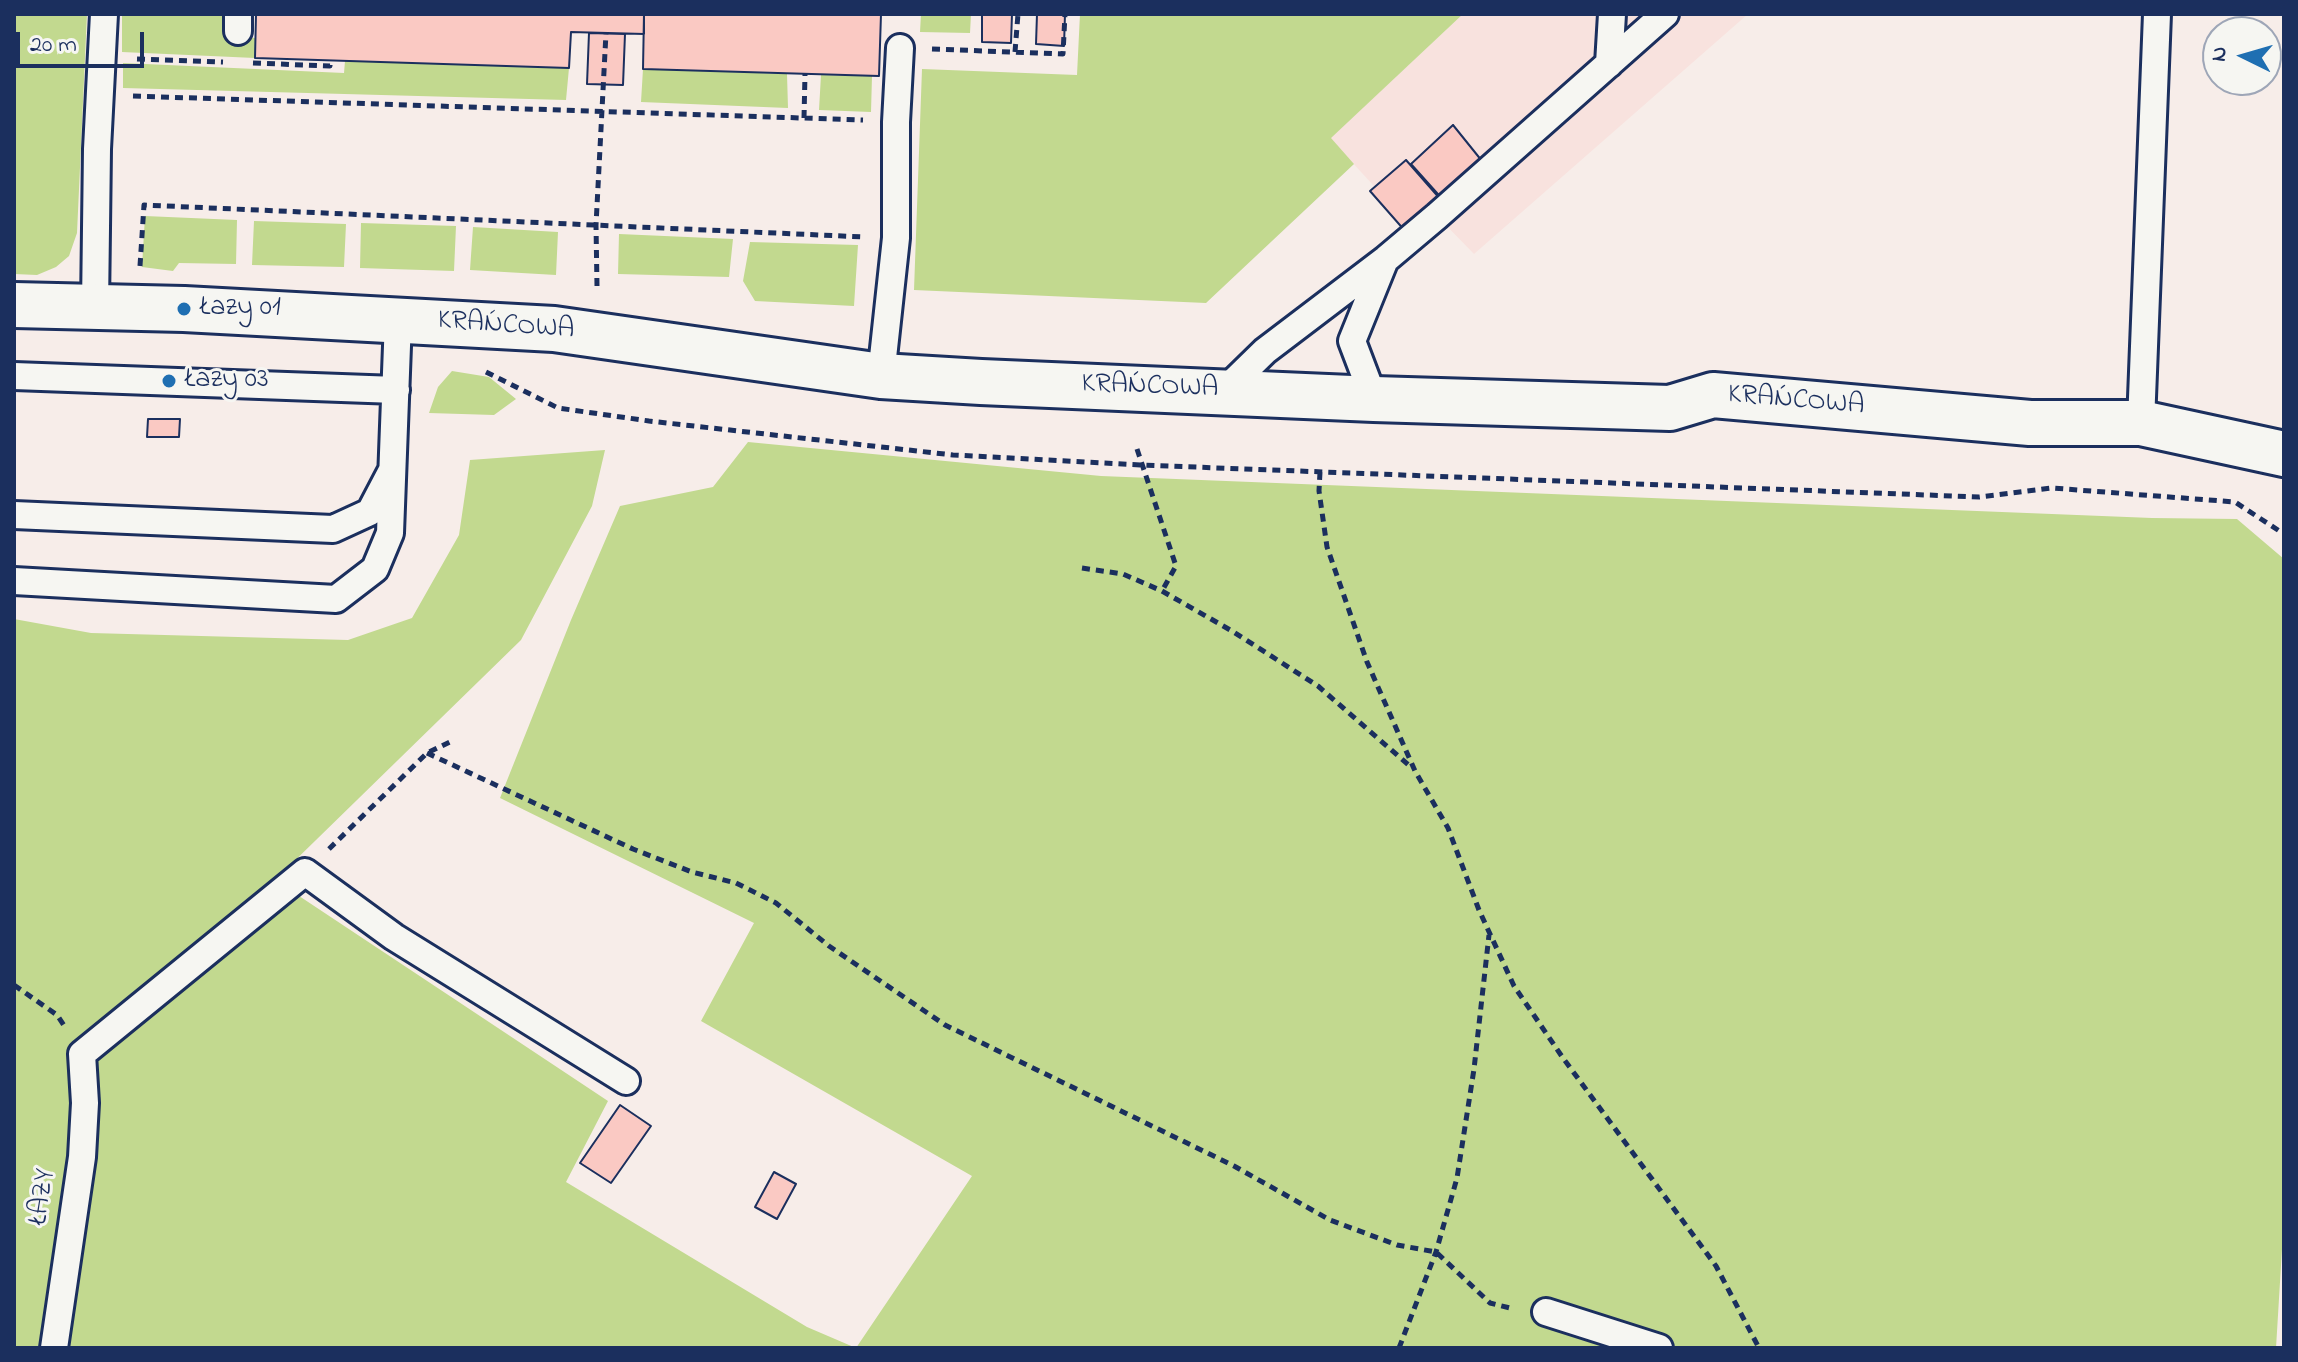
<!DOCTYPE html>
<html>
<head>
<meta charset="utf-8">
<style>
  body { margin:0 }
  #map { position:relative; width:2298px; height:1362px; overflow:hidden; background:#f7ede9; font-family:"Indie Flower",sans-serif }
  canvas { display:block }
  .frame { position:absolute; inset:0; border:16px solid #1b2f5e; pointer-events:none }
  .north { position:absolute; left:2202px; top:16px; width:80px; height:80px; box-sizing:border-box; background:#f6f6f2; border:2px solid #9ea6b7; border-radius:50%; rotate:275deg; font-size:22px; font-weight:700; line-height:32px; text-align:center; color:#1b2f5e }
  .north::after { content:''; display:block; margin:auto; width:28px; height:36px; background:#1f6fb2; clip-path:polygon(50% 0,100% 100%,50% 72%,0 100%) }
  .scale { position:absolute; left:16px; top:32px; width:128px; height:36px; box-sizing:border-box; border:4px solid #1b2f5e; border-top:0; padding-left:10px; font-size:24px; line-height:28px; white-space:nowrap; color:#1b2f5e; -webkit-text-stroke:6px #f6f6f2; paint-order:stroke }
</style>
</head>
<body>
<div id="map">
<canvas width="2298" height="1362"></canvas>
<div class="frame"></div>
<div class="north">N</div>
<div class="scale">20 m</div>
</div>
<script>
const ctx = document.querySelector('canvas').getContext('2d');
ctx.lineJoin = 'round';
function fill(path, color) {
  ctx.fillStyle = color;
  ctx.fill(path, 'evenodd');
}
function toPath(rows) {
  const path = new Path2D();
  for (const r of rows) {
    path.moveTo(r[0], r[1]);
    for (let i = 2; i < r.length; i += 2) path.lineTo(r[i], r[i + 1]);
  }
  return path;
}
function strokePath(path, color, width, dash) {
  ctx.strokeStyle = color;
  ctx.lineWidth = width;
  ctx.lineCap = dash ? 'butt' : 'round';
  ctx.setLineDash(dash || []);
  ctx.stroke(path);
}
function label(font, color, halo, rows, align = 'center') {
  ctx.font = font + ' "Indie Flower",sans-serif';
  ctx.lineWidth = 6;
  ctx.setLineDash([]);
  ctx.textBaseline = 'middle';
  ctx.strokeStyle = halo;
  ctx.fillStyle = color;
  for (const [text, x, y, turn = 0] of rows) {
    ctx.save();
    ctx.translate(x, y);
    ctx.rotate((+turn || 0) * Math.PI / 180);
    ctx.textAlign = isNaN(turn) ? turn : align;
    if (halo) ctx.strokeText(text, 0, 0);
    ctx.fillText(text, 0, 0);
    ctx.restore();
  }
}
fill(toPath([
  [1463,14,1748,14,1474,254,1437,216,1383,196,1330,138]
]), '#f8e2de');
fill(toPath([
  [14,14,87,14,77,233,69,256,56,267,37,275,14,274],
  [122,14,223,14,224,36,256,38,255,58,122,52],
  [921,14,971,14,970,33,920,32],
  [1080,14,1463,14,1331,138,1354,164,1206,303,914,290,922,69,1077,75],
  [345,61,569,68,566,100,123,88,123,63,344,73],
  [643,69,787,74,788,108,641,102],
  [821,75,872,76,871,112,819,110],
  [145,216,237,220,236,264,179,263,173,271,142,267],
  [254,221,346,224,344,267,252,265],
  [361,223,456,226,454,271,360,268],
  [473,227,558,232,556,275,470,270],
  [619,234,733,239,729,277,618,274],
  [750,242,858,245,854,306,755,301,743,281],
  [452,371,489,377,516,399,494,415,429,413,438,387],
  [748,442,1101,476,2152,518,2237,519,2284,559,2284,1216,2276,1348,14,1348,14,619,91,633,348,640,412,618,459,535,470,460,605,450,592,506,521,640,275,880,608,1101,566,1182,807,1327,856,1348,972,1176,701,1021,754,923,500,798,571,620,620,506,713,487]
]), '#c2d98f');
const building = toPath([
  [256,14,644,14,644,34,571,32,569,68,255,58,256,14],
  [644,14,881,14,879,76,643,69,644,14],
  [982,14,1012,14,1011,43,982,42,982,14],
  [1037,14,1065,14,1064,46,1036,44,1037,14],
  [589,33,625,34,623,85,587,84,589,33],
  [1453,125,1486,166,1445,202,1411,164,1453,125],
  [1406,160,1449,209,1413,240,1370,191,1406,160],
  [148,419,180,419,179,437,147,437,148,419],
  [620,1105,651,1126,611,1183,580,1163,620,1105],
  [774,1172,796,1184,777,1219,755,1207,774,1172]
]);
fill(building, '#fac9c3');
strokePath(building, '#1b2f5e', 2);
const service = toPath([
  [238,31,238,14],
  [1609,64,1612,14],
  [95,307,97,149,104,14],
  [14,376,396,390],
  [881,376,896,238,896,122,900,48],
  [1224,391,1265,351,1386,259,1437,216,1665,14],
  [1374,399,1352,341,1384,262],
  [2141,423,2157,14],
  [14,515,333,529,370,512,391,472],
  [14,581,336,599,375,569,390,533,398,319],
  [1546,1312,1659,1348],
  [54,1348,82,1157,85,1103,82,1054,305,872,394,937,626,1081]
]);
const tertiary = toPath([
  [14,305,184,309,554,329,881,376,981,382,1374,399,1670,408,1713,395,2030,423,2141,423,2284,454]
]);
strokePath(service, '#1b2f5e', 32);
strokePath(tertiary, '#1b2f5e', 50);
strokePath(toPath([
  [932,49,1063,54,1065,14],
  [1015,52,1018,14],
  [137,59,223,62],
  [253,63,330,66,330,60],
  [133,96,863,120],
  [804,118,805,74],
  [140,266,144,205,864,237],
  [597,286,596,225,606,33],
  [486,372,558,408,649,421,953,455,1141,465,1979,497,2052,488,2235,502,2284,534],
  [1137,449,1176,566,1162,591],
  [1320,472,1319,491,1327,547,1367,662,1415,771,1448,828,1479,910,1514,986,1563,1058,1716,1266,1759,1348],
  [1082,568,1123,574,1162,591,1232,631,1318,686,1412,768],
  [427,753,633,849,692,872,736,883,776,903,829,946,945,1025,1234,1166,1330,1220,1397,1245,1436,1252,1490,1303,1514,1309],
  [329,849,427,753,450,742],
  [14,985,57,1015,65,1027],
  [1399,1348,1436,1252,1457,1178,1474,1069,1489,935]
]), '#1b2f5e', 5, [8, 6]);
strokePath(service, '#f6f6f2', 26);
strokePath(tertiary, '#f6f6f2', 44);
for (const [x, y, r, color] of [
  [184,309,8,"#1f6fb2"],
  [169,381,8,"#1f6fb2"]
]) {
  const dot = new Path2D();
  dot.arc(x, y, r, 0, 2 * Math.PI);
  ctx.fillStyle = color;
  ctx.fill(dot);
  strokePath(dot, '#f6f6f2', 3);
}
label('28px', '#1b2f5e', '#f6f6f2', [
  ["Łazy 01",200,309],
  ["Łazy 03",185,381]
], 'left');
label('28px', '#1b2f5e', '#f6f6f2', [
  ["KRAŃCOWA",506,327,4],
  ["KRAŃCOWA",1150,388,2],
  ["KRAŃCOWA",1796,402,5],
  ["ŁAZY",44,1197,-82]
]);
</script>
</body>
</html>
